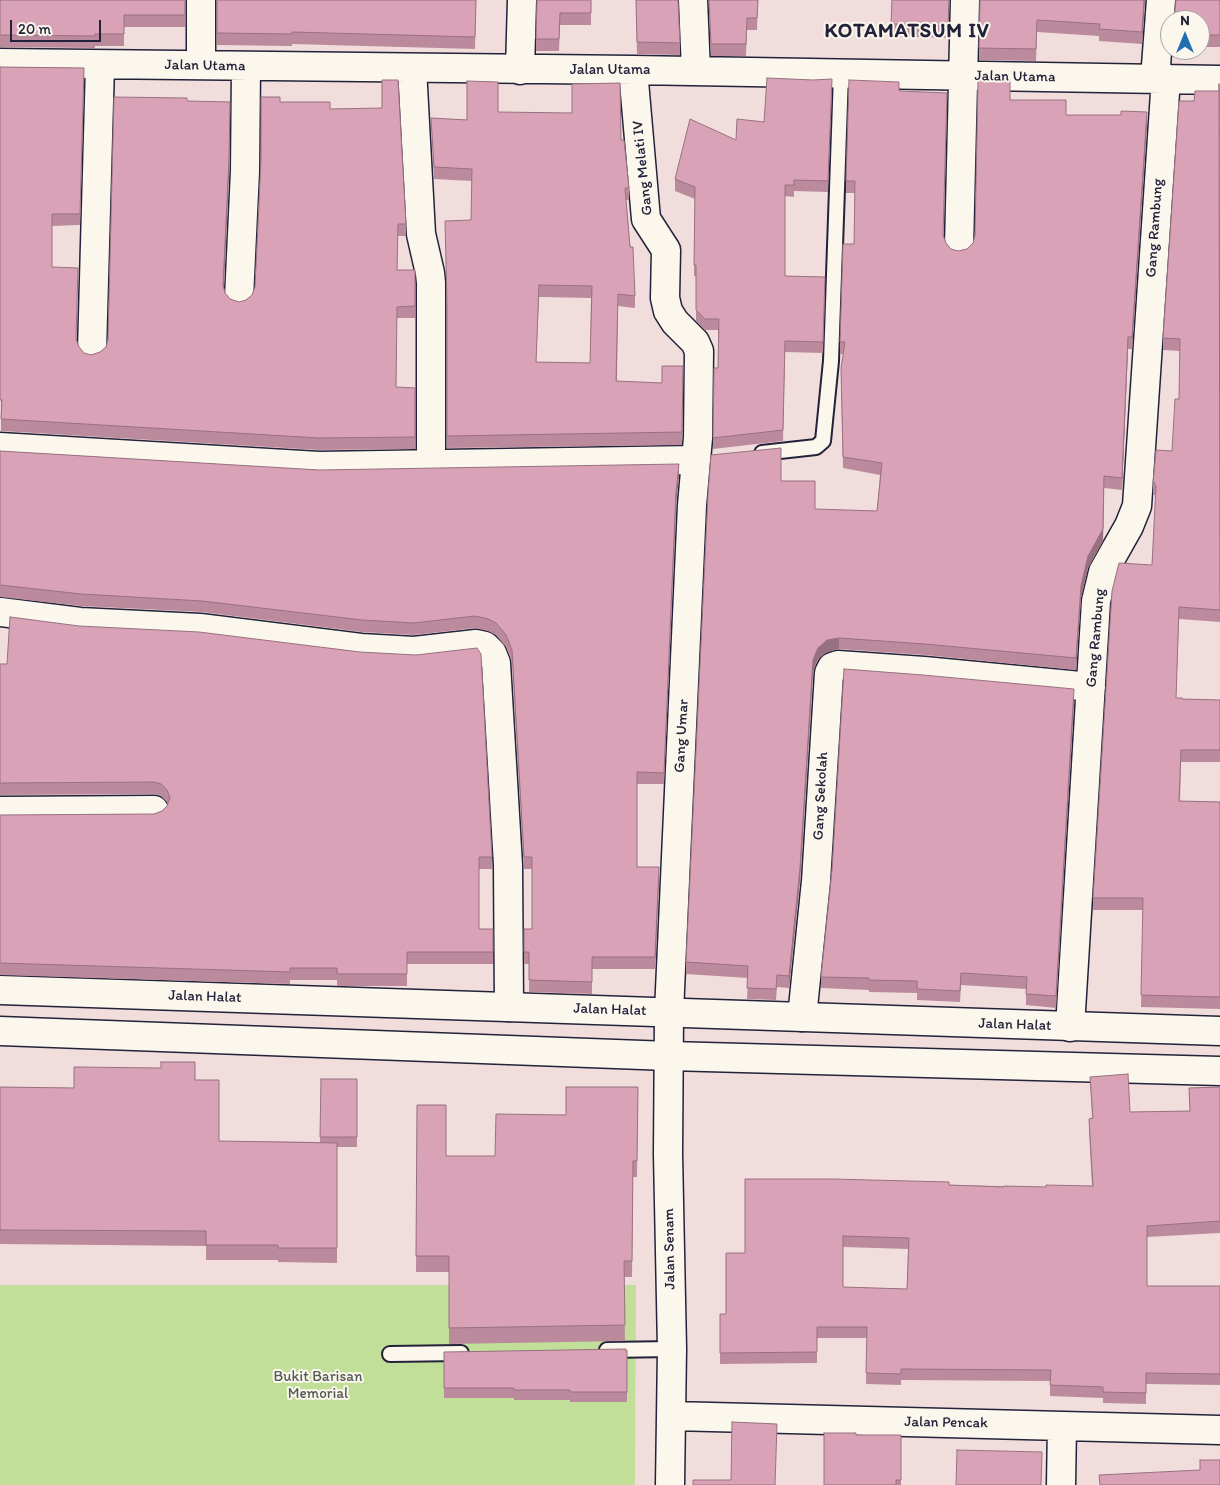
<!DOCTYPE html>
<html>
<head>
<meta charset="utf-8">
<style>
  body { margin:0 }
  #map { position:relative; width:1220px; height:1485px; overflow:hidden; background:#f1dedc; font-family:Itim,sans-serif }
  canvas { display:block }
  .north { position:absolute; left:1160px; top:10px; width:50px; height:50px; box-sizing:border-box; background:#fbf7ec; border:1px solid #a4a2a5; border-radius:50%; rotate:0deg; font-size:14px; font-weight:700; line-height:20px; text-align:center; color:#22223b }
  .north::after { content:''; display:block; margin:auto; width:18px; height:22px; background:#1f6fb2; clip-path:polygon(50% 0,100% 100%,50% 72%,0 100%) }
  .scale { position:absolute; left:10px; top:20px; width:91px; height:22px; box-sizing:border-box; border:2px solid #22223b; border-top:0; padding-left:6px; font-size:15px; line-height:18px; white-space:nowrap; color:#22223b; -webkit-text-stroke:4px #fbf7ec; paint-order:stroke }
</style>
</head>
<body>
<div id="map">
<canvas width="1220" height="1485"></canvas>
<div class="north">N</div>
<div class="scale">20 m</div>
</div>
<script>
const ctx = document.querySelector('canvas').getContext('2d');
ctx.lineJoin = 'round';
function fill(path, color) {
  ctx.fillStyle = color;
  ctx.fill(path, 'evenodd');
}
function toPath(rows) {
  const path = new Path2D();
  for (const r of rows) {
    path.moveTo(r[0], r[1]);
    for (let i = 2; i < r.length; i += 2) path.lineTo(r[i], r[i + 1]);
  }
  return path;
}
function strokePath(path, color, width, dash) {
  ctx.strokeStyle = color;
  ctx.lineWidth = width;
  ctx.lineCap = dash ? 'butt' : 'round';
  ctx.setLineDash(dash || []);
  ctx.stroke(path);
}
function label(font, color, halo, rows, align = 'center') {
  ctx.font = font + ' Itim,sans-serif';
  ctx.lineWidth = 4;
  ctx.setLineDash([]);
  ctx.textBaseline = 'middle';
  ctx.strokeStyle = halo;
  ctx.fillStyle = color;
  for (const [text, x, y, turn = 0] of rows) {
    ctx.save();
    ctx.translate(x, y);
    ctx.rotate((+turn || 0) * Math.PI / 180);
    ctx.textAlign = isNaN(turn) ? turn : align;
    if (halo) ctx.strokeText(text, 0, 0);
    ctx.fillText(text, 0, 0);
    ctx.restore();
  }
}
fill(toPath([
  [0,1285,636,1285,635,1485,0,1485]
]), '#c1df98');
const lane = toPath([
  [762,453,816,447,823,441,831,361,841,74],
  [607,1350,672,1349],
  [390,1354,461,1353]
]);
const street = toPath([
  [201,0,201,65],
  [693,0,696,71],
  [0,63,633,70,1220,80],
  [412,68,421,234,430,273,431,283,431,464],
  [520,70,522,0],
  [633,70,646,219,666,250,665,298,668,311,675,322,695,342,699,351,698,438,692,505,669,1012,668,1154,672,1349,670,1485],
  [1155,79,1161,0],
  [959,247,965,0],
  [239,298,245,171,246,67],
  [92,351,100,65],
  [0,447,319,466,695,460],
  [0,612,80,622,200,628,361,648,414,651,476,644,485,646,492,653,496,663,508,865,509,1007],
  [0,811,154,810],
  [802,1017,816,881,829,673,832,667,838,665,924,671,1091,687],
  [1070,1027,1096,601,1103,572,1129,526,1137,506,1166,78],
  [672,1416,1220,1430],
  [1061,1485,1062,1426]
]);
const secondary = toPath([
  [0,990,1220,1031],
  [0,1031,669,1056,1220,1071]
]);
strokePath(lane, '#22223b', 18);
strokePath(street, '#22223b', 31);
strokePath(secondary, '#22223b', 31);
strokePath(lane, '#fbf7ec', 14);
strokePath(street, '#fbf7ec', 28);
strokePath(secondary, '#fbf7ec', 28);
fill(toPath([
  [0,0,185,0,185,27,124,27,124,46,95,46,95,48,0,47],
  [217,0,476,0,475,49,292,44,292,46,217,45],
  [537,0,591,0,591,25,560,25,559,51,536,51],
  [636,0,680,43,680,55,637,54],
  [709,0,758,0,757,30,747,30,746,56,711,56],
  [949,0,948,38,891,36,891,24],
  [980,0,1145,0,1142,44,1099,41,1099,36,1037,32,1036,61,979,60],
  [1220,0,1220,47,1200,47,1200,20],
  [0,67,84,68,80,225,52,226,52,267,79,347,84,353,91,355,100,352,106,347,187,101,229,171,224,288,225,293,230,299,239,302,246,300,252,295,255,287,280,102,330,109,406,224,406,236,398,236,397,270,415,270,415,318,397,318,396,387,415,388,415,449,319,450,1,431],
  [1220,84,1220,622,1179,619,1176,698,1182,699,1220,700,1220,762,1181,762,1180,801,1220,802,1220,1009,1141,1007,1143,910,1093,910,1093,898,1152,565,1156,498,1155,495,1153,495,1153,483,1172,451,1179,399,1180,351,1163,350,1163,338,1194,101,1219,91],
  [832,91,828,192,794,191,794,197,785,196,785,276,825,289,823,353,785,352,783,441,713,449,714,368,718,368,718,330,705,330,696,321,696,276,694,276,695,199,675,191,675,179,764,122],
  [899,91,946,243,951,249,958,251,967,249,973,243,1010,100,1066,115,1147,124,1132,349,1128,349,1122,490,1104,488,1103,541,1088,568,1081,598,1076,670,925,655,839,649,827,652,818,659,813,672,800,880,789,988,777,987,776,1000,747,999,748,978,686,974,686,962,781,481,815,509,877,511,880,475,843,468,841,380,843,354,840,354,840,342,854,244,855,193,846,193,846,181],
  [498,112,621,140,629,188,629,200,626,200,635,296,635,308,618,306,617,382,662,383,683,366,682,445,447,448,447,316,471,220,472,181,434,179,431,118,467,120],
  [539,297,591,298,590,363,536,362],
  [0,451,319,470,679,476,676,504,664,784,637,784,637,867,659,879,655,969,592,969,592,994,529,992,529,964,524,964,524,929,532,929,532,869,524,869,512,662,506,647,496,635,488,631,475,628,414,635,362,632,202,612,81,606,0,597],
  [0,664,492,857,492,869,479,869,479,929,493,929,493,964,407,964,407,986,337,986,337,980,290,980,290,984,0,975,0,815,154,814,162,811,167,806,168,804,167,802,161,796,154,794,0,795],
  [1074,701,1056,1008,1026,1005,1026,989,961,985,960,1002,917,1000,917,993,869,992,869,990,821,988,821,977,832,870],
  [161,1068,195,1080,219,1141,320,1142,321,1079,357,1079,357,1147,337,1147,337,1263,278,1262,278,1260,206,1260,206,1246,0,1244,0,1087,74,1088],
  [1090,1077,1130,1112,1190,1111,1189,1088,1220,1087,1220,1233,1147,1237,1147,1286,1220,1286,1220,1385,1146,1384,1146,1404,1103,1403,1103,1398,1050,1396,1050,1381,901,1380,901,1385,866,1384,867,1338,817,1338,817,1363,720,1364,720,1314,726,1314,745,1253,949,1185,1046,1187,1092,1186,1089,1130,1089,1119,1092,1118],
  [843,1247,908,1249,907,1289,843,1287],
  [638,1087,637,1177,633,1177,632,1277,624,1277,625,1341,449,1344,449,1272,416,1272,417,1105,446,1156,495,1156,566,1115],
  [627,1350,627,1402,570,1402,570,1400,514,1400,514,1398,444,1398,444,1352],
  [856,1435,901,1435,901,1485,824,1485]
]), '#bb8b9d');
fill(toPath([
  [1144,0,1145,0,1142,44,1142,32],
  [230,102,229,171,223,297,223,285],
  [1147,112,1147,124,1132,349,1132,337],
  [1128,337,1128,349,1122,490,1122,478],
  [679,464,679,476,676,504,664,784,676,492],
  [1104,476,1103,541,1088,568,1081,598,1076,670,1076,658,1081,586],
  [839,638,839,649,827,652,818,659,813,672,800,880,789,988,789,976,813,660,818,648,827,640],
  [1074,689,1074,701,1056,1008,1056,996],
  [659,867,659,879,655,969,655,957]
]), '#987180');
const building = toPath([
  [0,0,185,0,185,15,124,15,124,34,95,34,95,36,0,35,0,0],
  [217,0,476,0,475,37,292,32,292,34,217,33,217,0],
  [537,0,591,0,591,13,560,13,559,39,536,39,537,0],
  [636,0,678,0,680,43,637,42,636,0],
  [709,0,758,0,757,18,747,18,746,44,711,44,709,0],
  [892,0,949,0,948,26,891,24,892,0],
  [980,0,1144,0,1142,32,1099,29,1100,24,1037,20,1036,49,979,48,980,0],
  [1176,0,1220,0,1220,35,1200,35,1200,20,1174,20,1176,0],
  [0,67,84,68,80,214,52,214,52,267,78,268,76,339,79,347,84,353,91,355,100,352,106,347,108,339,114,97,187,98,187,101,230,102,229,159,223,285,225,293,230,299,239,302,246,300,252,295,255,287,261,160,261,97,280,97,280,102,330,102,330,109,382,108,382,80,398,80,406,224,398,224,397,270,415,270,415,306,397,307,396,387,415,388,415,437,319,438,1,419,2,400,0,400,0,67],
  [767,78,813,80,832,79,828,181,794,180,794,185,785,185,785,276,825,277,823,342,785,341,783,430,713,438,714,368,718,368,719,319,705,319,696,310,696,265,694,265,695,187,675,179,690,119,736,140,737,119,764,122,767,78],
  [849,80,899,82,899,91,947,93,943,235,946,243,951,249,958,251,967,249,973,243,975,235,978,80,1010,80,1010,100,1066,100,1066,115,1121,115,1121,111,1147,112,1132,337,1128,337,1122,478,1104,476,1103,529,1088,556,1081,586,1076,658,925,644,839,638,827,640,818,648,813,660,800,868,789,976,777,975,776,989,747,988,748,966,686,962,708,494,711,455,781,448,781,481,815,481,815,509,877,511,882,463,843,457,841,368,845,342,840,342,843,244,854,244,855,181,846,181,849,80],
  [467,81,498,82,498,112,572,113,572,84,620,83,621,140,624,140,629,188,625,188,630,247,633,247,635,296,618,294,616,381,662,383,662,366,683,366,682,432,447,436,447,305,445,221,471,220,472,169,434,167,431,118,467,120,467,81],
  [539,285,592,286,590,363,536,362,539,285],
  [1219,84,1220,610,1179,607,1176,698,1182,698,1182,699,1220,700,1220,750,1181,750,1179,801,1220,802,1220,997,1141,995,1143,898,1093,898,1112,591,1119,563,1152,565,1156,486,1155,486,1155,483,1153,483,1156,450,1172,451,1175,399,1179,399,1180,339,1163,338,1179,101,1194,101,1195,91,1219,91,1219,84],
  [0,451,319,470,679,464,676,492,664,773,637,772,637,867,659,867,655,957,592,957,592,982,529,980,529,952,524,952,524,929,532,929,532,857,524,857,512,650,506,635,496,623,488,619,475,616,414,623,362,620,202,601,81,594,0,585,0,451],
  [10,617,79,626,199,632,360,652,416,655,477,648,481,654,492,857,479,857,479,929,493,929,493,952,407,952,407,974,337,974,337,968,290,968,290,972,0,963,0,815,154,814,162,811,167,806,170,798,167,790,161,784,154,782,0,783,0,664,7,664,10,617],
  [844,669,923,675,1074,689,1056,996,1026,994,1027,977,961,973,960,991,917,989,917,981,869,980,869,978,821,977,832,870,844,669],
  [161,1062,195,1062,195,1080,219,1080,219,1141,337,1143,337,1248,278,1248,278,1245,206,1245,206,1231,0,1230,0,1087,74,1088,74,1067,161,1068,161,1062],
  [1128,1074,1130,1112,1190,1111,1189,1088,1220,1087,1220,1221,1147,1226,1147,1286,1220,1286,1220,1374,1146,1373,1146,1393,1103,1392,1103,1387,1050,1385,1051,1370,901,1369,901,1374,866,1373,867,1327,817,1327,817,1352,720,1353,720,1314,726,1314,726,1253,745,1253,745,1179,832,1179,949,1182,949,1185,1004,1187,1004,1186,1046,1187,1046,1185,1093,1186,1089,1119,1093,1118,1090,1077,1128,1074],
  [843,1236,909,1238,907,1289,843,1287,843,1236],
  [321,1079,357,1079,357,1137,320,1137,321,1079],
  [566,1087,638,1087,637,1161,633,1161,632,1261,624,1261,625,1325,449,1328,449,1256,416,1256,417,1105,446,1105,446,1156,495,1156,496,1114,566,1115,566,1087],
  [625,1349,625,1350,627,1350,627,1392,570,1392,570,1390,514,1390,514,1388,444,1388,444,1352,625,1349],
  [732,1422,777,1424,775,1485,693,1485,693,1480,731,1480,732,1422],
  [824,1433,856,1433,856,1435,901,1435,901,1480,896,1480,896,1485,824,1485,824,1433],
  [957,1450,1042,1452,1041,1485,956,1485,957,1450],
  [1200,1460,1220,1460,1220,1485,1100,1485,1099,1475,1200,1470,1200,1460]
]);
fill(building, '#d9a2b7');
strokePath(building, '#987180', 1);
label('15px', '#22223b', '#fbf7ec', [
  ["Jalan Utama",205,66,1],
  ["Jalan Utama",610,70],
  ["Jalan Utama",1015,77,1],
  ["Gang Melati IV",643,168,-96],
  ["Gang Rambung",1155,228,-86],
  ["Gang Rambung",1096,638,-85],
  ["Gang Umar",682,736,-87],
  ["Gang Sekolah",821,796,-87],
  ["Jalan Halat",205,997,2],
  ["Jalan Halat",610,1010,2],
  ["Jalan Halat",1015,1025,2],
  ["Jalan Senam",670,1249,-91],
  ["Jalan Pencak",946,1423,1]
]);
label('15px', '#525b57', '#fbf7ec', [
  ["Bukit Barisan",318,1377],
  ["Memorial",318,1394]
]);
ctx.letterSpacing = '1px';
label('bold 20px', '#22223b', '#fbf7ec', [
  ["KOTAMATSUM IV",907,32]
]);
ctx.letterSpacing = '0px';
</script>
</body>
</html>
